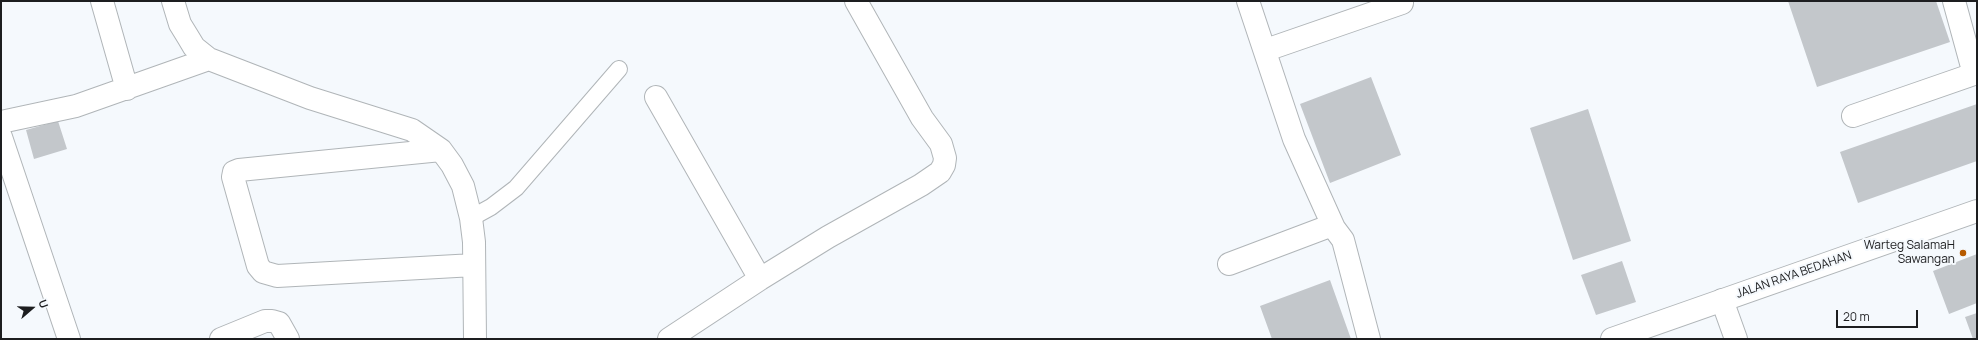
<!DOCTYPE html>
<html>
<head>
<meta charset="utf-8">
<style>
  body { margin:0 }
  #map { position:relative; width:1978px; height:340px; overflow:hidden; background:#f5f9fd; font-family:Manrope,sans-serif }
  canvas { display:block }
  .frame { position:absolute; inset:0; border:2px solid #1d1e20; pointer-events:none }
  .north { position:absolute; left:12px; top:288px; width:40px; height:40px; -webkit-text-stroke:3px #f5f9fd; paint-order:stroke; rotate:70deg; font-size:11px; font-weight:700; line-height:16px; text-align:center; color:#1d1e20 }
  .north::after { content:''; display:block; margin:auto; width:14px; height:18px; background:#1d1e20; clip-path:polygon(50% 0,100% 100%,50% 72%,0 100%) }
  .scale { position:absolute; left:1836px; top:310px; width:82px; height:18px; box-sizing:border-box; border:2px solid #1d1e20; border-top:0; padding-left:5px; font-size:12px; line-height:14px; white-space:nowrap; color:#1d1e20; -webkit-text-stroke:3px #f5f9fd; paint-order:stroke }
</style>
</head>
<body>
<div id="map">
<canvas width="1978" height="340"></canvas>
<div class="frame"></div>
<div class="north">U</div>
<div class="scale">20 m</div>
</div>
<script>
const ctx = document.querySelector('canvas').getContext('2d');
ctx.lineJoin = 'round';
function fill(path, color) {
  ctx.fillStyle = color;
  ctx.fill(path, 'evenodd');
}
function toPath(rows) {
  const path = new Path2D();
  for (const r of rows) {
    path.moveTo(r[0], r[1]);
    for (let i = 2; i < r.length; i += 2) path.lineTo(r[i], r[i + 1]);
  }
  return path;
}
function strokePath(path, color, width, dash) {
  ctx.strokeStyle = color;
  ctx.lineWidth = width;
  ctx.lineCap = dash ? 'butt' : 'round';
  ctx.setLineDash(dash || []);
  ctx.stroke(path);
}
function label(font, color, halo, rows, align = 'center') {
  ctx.font = font + ' Manrope,sans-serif';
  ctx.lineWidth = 4;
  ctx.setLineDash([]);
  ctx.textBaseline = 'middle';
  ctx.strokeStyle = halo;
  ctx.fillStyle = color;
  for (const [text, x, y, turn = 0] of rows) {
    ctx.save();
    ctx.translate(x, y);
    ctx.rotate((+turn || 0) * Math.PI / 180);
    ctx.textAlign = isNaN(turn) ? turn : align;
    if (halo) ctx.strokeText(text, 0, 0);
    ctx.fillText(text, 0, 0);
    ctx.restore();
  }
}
fill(toPath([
  [1788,1,1936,1,1950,42,1817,87],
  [1371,77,1401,155,1330,183,1300,104],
  [1977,104,1977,161,1858,203,1840,152],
  [1588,109,1631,241,1573,260,1530,128],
  [58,121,67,149,34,159,26,130],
  [1977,254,1977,303,1949,314,1933,271],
  [1622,261,1636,302,1596,315,1581,275],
  [1330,280,1351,339,1272,339,1260,306],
  [1977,313,1977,339,1973,339,1965,317]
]), '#c3c7cb');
const service = toPath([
  [471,218,491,207,516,188,619,69]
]);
const minor = toPath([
  [102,1,127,89],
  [173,1,180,24,188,37,194,47,209,59,310,98,412,130,441,150,452,165,463,186,471,218,474,242,475,339],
  [1248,1,1294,139,1334,228],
  [1954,1,1974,74],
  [1266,50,1402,3],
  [656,97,760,279,669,339],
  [1853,116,1977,73],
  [1,122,76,106,209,59],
  [1,137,69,339],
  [441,150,239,170,234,172,233,177,258,266,263,272,277,276,474,265],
  [1229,264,1327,227,1334,228,1343,240,1369,339],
  [760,279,828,237,921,185,940,172,944,165,945,158,941,144,922,118,856,1],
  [1722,300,1736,339],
  [221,339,265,321,272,321,279,323,288,339]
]);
const tertiary = toPath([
  [1612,339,1977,211]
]);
strokePath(service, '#b0b5b8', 18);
strokePath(minor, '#b0b5b8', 24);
strokePath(tertiary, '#b0b5b8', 24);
strokePath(service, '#fff', 16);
strokePath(minor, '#fff', 22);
strokePath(tertiary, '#fff', 22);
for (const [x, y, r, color] of [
  [1963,253,4,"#b65a00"]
]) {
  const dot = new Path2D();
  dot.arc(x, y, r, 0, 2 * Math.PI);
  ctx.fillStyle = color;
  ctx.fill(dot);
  strokePath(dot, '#f5f9fd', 1.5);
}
label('12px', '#1d1e20', '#f5f9fd', [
  ["Warteg SalamaH",1955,246],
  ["Sawangan",1955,260]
], 'right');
label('12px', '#1d1e20', '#f5f9fd', [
  ["JALAN RAYA BEDAHAN",1794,275,-19]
]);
</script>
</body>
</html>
